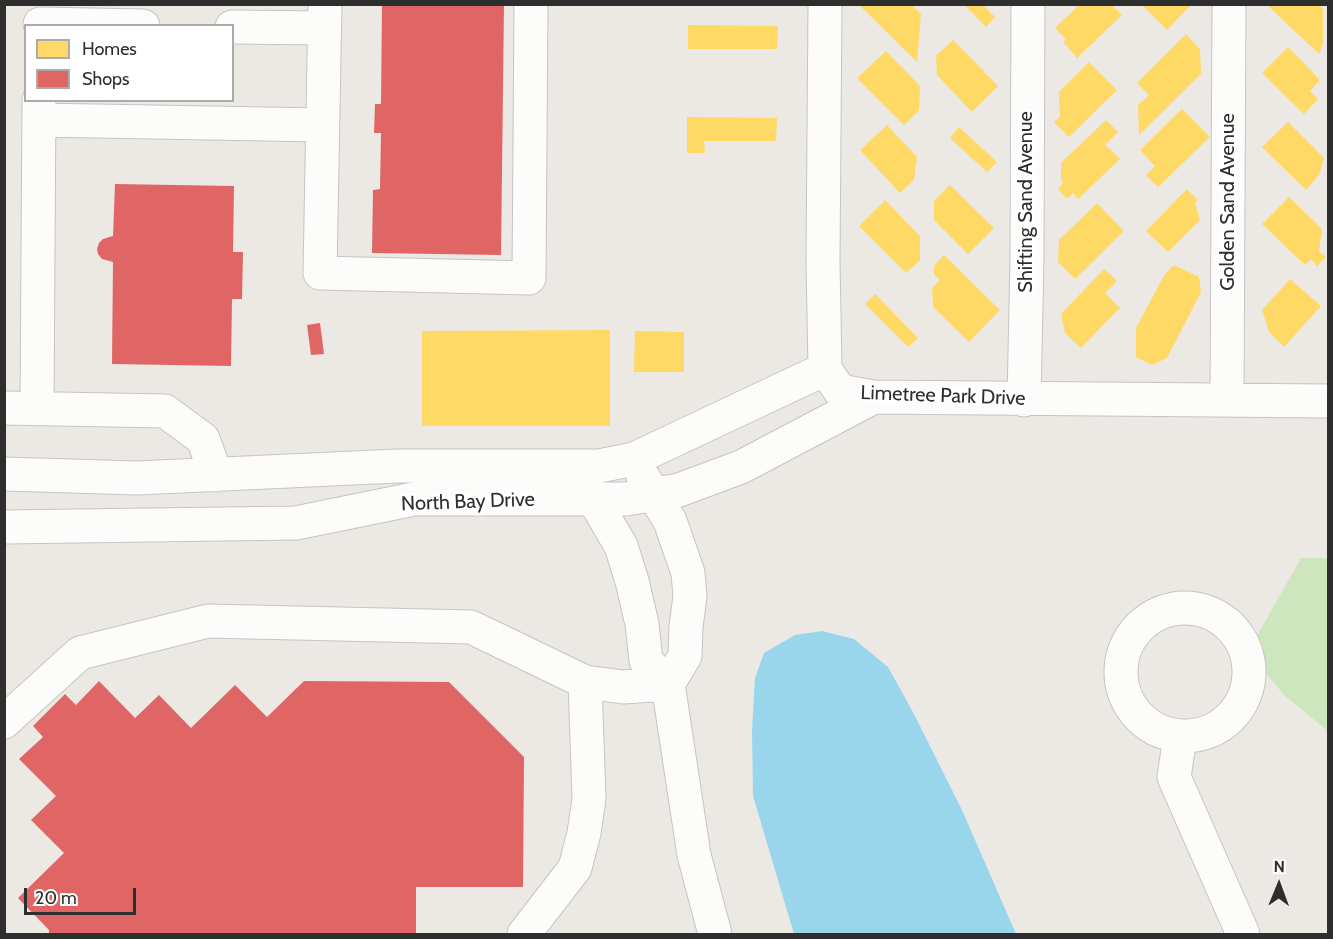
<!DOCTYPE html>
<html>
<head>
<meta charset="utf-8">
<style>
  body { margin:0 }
  #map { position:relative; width:1333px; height:939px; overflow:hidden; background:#ece8e4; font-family:Cabin,sans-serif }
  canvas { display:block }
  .frame { position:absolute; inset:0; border:6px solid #2e2e2e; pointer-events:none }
  .legend { position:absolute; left:24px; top:24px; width:210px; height:78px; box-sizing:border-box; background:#fff; border:2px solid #ababab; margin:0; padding:8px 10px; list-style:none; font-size:18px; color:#2e2e2e }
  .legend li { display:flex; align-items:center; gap:12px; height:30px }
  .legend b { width:30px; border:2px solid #ababab }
  .north { position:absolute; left:1249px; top:855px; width:60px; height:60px; -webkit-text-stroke:4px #fff; paint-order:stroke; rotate:1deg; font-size:16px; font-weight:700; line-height:24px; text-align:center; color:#2e2e2e }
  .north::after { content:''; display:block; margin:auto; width:21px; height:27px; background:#2e2e2e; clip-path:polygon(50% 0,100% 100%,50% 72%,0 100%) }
  .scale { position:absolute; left:24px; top:888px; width:112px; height:27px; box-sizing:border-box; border:3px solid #2e2e2e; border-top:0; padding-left:8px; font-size:18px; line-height:21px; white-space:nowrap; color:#2e2e2e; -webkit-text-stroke:4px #fff; paint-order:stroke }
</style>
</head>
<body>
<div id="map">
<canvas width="1333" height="939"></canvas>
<div class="frame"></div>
<ul class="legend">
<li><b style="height:16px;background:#ffd966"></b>Homes</li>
<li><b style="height:16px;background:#e06666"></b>Shops</li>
</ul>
<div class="north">N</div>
<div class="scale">20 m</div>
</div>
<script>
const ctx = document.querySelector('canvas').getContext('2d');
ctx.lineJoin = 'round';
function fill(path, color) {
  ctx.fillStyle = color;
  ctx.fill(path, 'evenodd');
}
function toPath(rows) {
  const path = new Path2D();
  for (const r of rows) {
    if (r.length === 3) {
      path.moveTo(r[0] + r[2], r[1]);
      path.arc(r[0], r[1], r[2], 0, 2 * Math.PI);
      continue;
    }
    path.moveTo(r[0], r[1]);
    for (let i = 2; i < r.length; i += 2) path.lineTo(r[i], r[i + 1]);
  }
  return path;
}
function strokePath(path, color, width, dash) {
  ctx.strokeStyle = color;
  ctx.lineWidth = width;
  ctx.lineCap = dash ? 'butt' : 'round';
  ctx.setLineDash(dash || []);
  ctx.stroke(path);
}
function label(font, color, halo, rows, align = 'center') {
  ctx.font = font + ' Cabin,sans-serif';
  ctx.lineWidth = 6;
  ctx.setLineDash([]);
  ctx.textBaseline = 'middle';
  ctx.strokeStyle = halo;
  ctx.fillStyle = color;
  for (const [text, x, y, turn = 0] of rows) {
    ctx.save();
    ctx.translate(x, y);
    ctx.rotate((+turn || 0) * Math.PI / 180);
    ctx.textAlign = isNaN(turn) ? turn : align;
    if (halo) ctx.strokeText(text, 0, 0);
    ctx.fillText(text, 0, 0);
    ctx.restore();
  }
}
fill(toPath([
  [1301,558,1328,558,1328,731,1285,696,1248,652]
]), '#cee6be');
fill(toPath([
  [822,631,854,639,888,667,914,714,962,810,1016,934,794,934,753,796,752,730,755,678,764,653,795,635]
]), '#99d6ec');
fill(toPath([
  [858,4,911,4,921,14,917,62],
  [964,4,982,4,995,17,986,27],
  [1080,4,1111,4,1122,15,1077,58,1063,42,1066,39,1055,28],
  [1141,4,1192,4,1167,30],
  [1266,4,1319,4,1323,9,1323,44,1319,54],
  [688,25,778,26,777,49,688,49],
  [1186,34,1200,49,1201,74,1139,135,1138,105,1149,95,1137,83],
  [953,40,998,86,972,112,937,75,936,56],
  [1288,47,1320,80,1310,91,1318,99,1304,114,1262,73],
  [886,51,920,86,919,110,904,125,857,78],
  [1089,62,1117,90,1069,137,1054,122,1060,117,1059,92],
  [1182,109,1210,137,1158,187,1146,175,1155,166,1140,150],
  [687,117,777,118,776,141,704,141,705,153,687,153],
  [1106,120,1118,132,1105,145,1120,159,1078,199,1073,193,1067,199,1058,189,1063,183,1061,180,1061,163],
  [1288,122,1324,158,1319,175,1306,190,1262,147],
  [887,125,917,157,914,180,900,193,860,150],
  [959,127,997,162,987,172,950,138],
  [950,185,994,228,968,254,934,220,934,201],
  [1187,189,1198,200,1195,203,1200,220,1168,252,1146,231],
  [1289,197,1322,229,1319,251,1326,257,1317,266,1311,259,1305,265,1262,224],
  [885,200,920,236,920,260,906,273,859,226],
  [1097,203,1124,231,1075,279,1058,262,1059,240],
  [944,255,1000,310,969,342,933,307,932,288,940,280,934,274,934,266],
  [1174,265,1199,277,1201,292,1167,358,1152,365,1136,357,1136,328,1165,274],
  [1104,269,1117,281,1105,293,1120,308,1081,348,1065,333,1061,314],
  [1290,279,1321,306,1284,347,1269,332,1262,310],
  [875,294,918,338,908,347,865,304],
  [610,330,610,426,422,426,422,331],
  [635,331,684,332,684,372,634,372]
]), '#ffd966');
fill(toPath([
  [382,4,504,4,501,255,372,253,373,190,380,189,381,133,374,133,375,104,381,104],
  [115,184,234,186,233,252,243,252,242,299,232,299,231,366,112,364,113,262,102,259,98,254,97,249,99,243,103,239,113,236],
  [320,323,324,354,311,355,307,325],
  [99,681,135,718,159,695,191,728,235,685,267,717,304,681,449,682,524,757,523,887,416,887,416,934,49,934,49,930,18,898,64,853,31,820,56,796,19,759,43,737,33,726,65,694,76,705]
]), '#e06666');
const minor = toPath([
  [325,4,320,273,529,278,531,4],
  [825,4,823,261,825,369,840,391,874,397,1328,401],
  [40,24,143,26],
  [232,27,324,28],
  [39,120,322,125],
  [1227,399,1229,4],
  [1024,400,1027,257,1028,4],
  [4,408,165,411,203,439,216,475],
  [37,409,39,100],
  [4,474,137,478,397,466,599,466,634,459,825,369],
  [643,477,670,521,688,573,690,596,686,627,685,656,668,684],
  [584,483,621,546,632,581,642,624,646,661,668,684,694,855,715,934],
  [4,527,296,523,414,499,627,499,679,490,741,467,874,397],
  [1185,672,64],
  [4,722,80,653,208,621,471,627,585,682,623,687,668,684],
  [1180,737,1174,777,1243,934],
  [524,934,575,868,584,833,589,799,585,682]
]);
strokePath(minor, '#c5c4c5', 35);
strokePath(minor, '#fcfcfb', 33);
label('20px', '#2e2e2e', '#fff', [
  ["Shifting Sand Avenue",1026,202,-90],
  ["Golden Sand Avenue",1228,202,-90],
  ["Limetree Park Drive",943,396,2],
  ["North Bay Drive",468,502,-2]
]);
</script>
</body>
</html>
